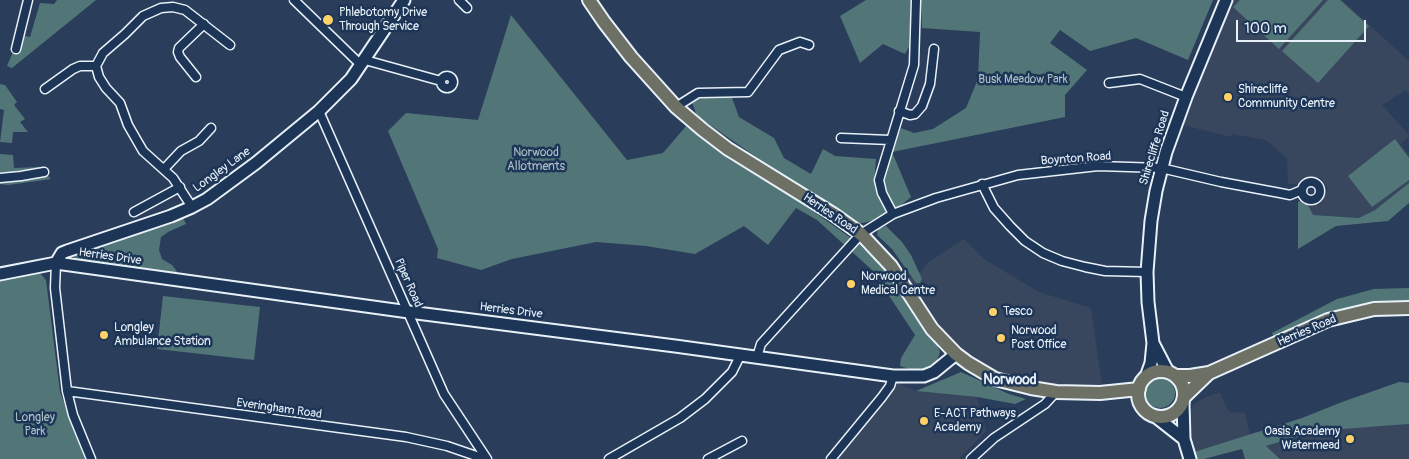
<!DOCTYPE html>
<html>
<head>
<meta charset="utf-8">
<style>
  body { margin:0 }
  #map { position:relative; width:1409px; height:459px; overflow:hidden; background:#2a3d5a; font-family:Pangolin,sans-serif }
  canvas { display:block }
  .scale { position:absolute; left:1236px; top:20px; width:130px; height:22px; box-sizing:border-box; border:2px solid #e8f1f8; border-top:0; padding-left:6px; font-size:15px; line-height:18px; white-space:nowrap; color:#e8f1f8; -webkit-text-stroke:4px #1d3557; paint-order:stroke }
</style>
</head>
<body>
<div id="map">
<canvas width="1409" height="459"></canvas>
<div class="scale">100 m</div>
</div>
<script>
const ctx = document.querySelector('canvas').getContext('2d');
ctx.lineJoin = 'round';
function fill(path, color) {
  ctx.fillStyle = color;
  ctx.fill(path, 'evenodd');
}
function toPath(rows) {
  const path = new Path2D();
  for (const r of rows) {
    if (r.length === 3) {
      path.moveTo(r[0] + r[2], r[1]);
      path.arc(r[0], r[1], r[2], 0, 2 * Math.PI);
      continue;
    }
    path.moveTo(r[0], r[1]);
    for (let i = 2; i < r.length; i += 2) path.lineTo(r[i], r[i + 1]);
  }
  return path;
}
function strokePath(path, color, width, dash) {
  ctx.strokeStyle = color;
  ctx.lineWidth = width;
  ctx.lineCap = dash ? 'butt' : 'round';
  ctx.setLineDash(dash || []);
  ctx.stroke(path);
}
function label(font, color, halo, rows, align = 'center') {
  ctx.font = font + ' Pangolin,sans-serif';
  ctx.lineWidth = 5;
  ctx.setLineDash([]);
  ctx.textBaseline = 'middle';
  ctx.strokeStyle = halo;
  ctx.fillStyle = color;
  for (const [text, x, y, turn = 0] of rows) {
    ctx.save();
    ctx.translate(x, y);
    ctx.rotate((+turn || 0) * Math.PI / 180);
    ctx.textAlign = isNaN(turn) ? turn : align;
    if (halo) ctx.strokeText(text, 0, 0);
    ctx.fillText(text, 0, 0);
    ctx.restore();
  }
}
fill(toPath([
  [1234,0,1342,0,1409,61,1409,94,1406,90,1382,105,1409,135,1409,137,1400,144,1409,155,1409,183,1375,210,1359,218,1312,215,1305,199,1317,205,1323,200,1328,189,1322,179,1315,177,1304,179,1296,184,1288,184,1287,158,1266,140,1232,134,1231,137,1183,125],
  [964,239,984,259,1039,292,1091,308,1103,392,1031,388,968,363,902,282,923,270,927,263],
  [897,383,916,391,977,397,986,431,959,459,834,459,855,431],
  [1220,392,1226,407,1230,412,1245,413,1250,435,1194,452,1188,430,1189,415,1193,405,1206,397],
  [1409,424,1409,459,1280,459,1266,446,1316,431]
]), '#39475e');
fill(toPath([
  [57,0,96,0,12,68,7,66,20,35,30,37,40,3,54,4],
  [866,0,911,0,909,47,905,54,883,44,860,63,840,16],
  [921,0,1213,0,1188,60,1136,38,1090,51,1060,30,1050,43,1087,70,1065,95,1065,117,892,152,911,197,898,208,871,221,858,224,807,192,697,116,692,102,702,97,731,95,739,117,774,138,784,158,811,174,823,149,835,156,876,159,874,183,884,177,891,152,901,128,914,133,933,129,966,108,978,79,980,32,922,28],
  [1240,0,1323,0,1279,49,1233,7],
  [1328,0,1340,0,1369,26,1318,83,1282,51],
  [511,15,627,160,663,153,687,125,730,160,800,202,858,243,893,279,936,342,940,352,937,361,929,369,918,372,900,366,901,358,915,335,872,270,817,220,796,208,768,245,744,226,695,254,646,246,596,242,512,259,481,270,437,258,438,249,388,131,406,113,478,120],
  [0,84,5,85,17,102,14,105,25,119,20,122,28,132,13,132,12,143,0,142,4,110,0,109],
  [1395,139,1409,158,1409,180,1372,207,1348,176],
  [0,154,13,155,14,168,39,167,51,179,8,185,0,184],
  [1409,183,1409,203,1388,221,1336,226,1298,249,1298,202,1305,199,1313,215,1359,218,1375,210],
  [183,218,186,224,168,232,161,237,159,250,162,259,172,265,178,273,78,261,75,260,73,255,75,253],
  [886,226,902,242,911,255,922,279,920,283,916,283,892,249,877,235,878,229],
  [39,272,46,280,60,392,85,459,0,459,0,278],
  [1409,288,1409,302,1392,301,1361,305,1326,315,1274,338,1272,333,1337,299,1374,289],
  [163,296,260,307,254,360,157,349],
  [961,372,1009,394,1026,399,1015,404,977,397,916,391],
  [1160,393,15],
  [1399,382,1409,383,1409,424,1316,431,1266,446,1280,459,1245,459,1242,449,1204,459,1196,459,1194,452,1302,418,1342,402]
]), '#527678');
const street = toPath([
  [294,0,361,65],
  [459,0,467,8],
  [16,49,28,0],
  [365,60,441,81],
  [447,82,6],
  [196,77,180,57,178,52,179,48,204,24],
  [1109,83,1140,79,1186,97],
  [45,89,73,69,80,66,96,66],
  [676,107,698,93,748,92,779,50,800,42,809,45],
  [319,111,444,394,487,459],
  [899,111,910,115,915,114,922,106,930,84,934,49],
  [841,138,890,140],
  [164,169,181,151,199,141,211,128],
  [0,178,21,176,44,172],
  [1311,191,9],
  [982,184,994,208,1010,226,1025,241,1043,253,1062,261,1085,267,1105,271,1147,272],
  [192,207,173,178,143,151,128,125,120,103,106,88,99,77,96,66,103,53,125,34,143,16,161,8,173,7,185,10,230,45],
  [134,212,180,187],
  [893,214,882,193,879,180,914,65,916,0],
  [56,263,55,288,67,391,73,415,91,459],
  [757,357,761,344,861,234,893,214,936,198,1018,175,1098,166,1161,168,1221,182,1280,193,1290,195,1302,190],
  [67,391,406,437,447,446,485,459],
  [609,459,680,418,705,399,732,372,741,354],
  [708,459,742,441],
  [831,459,882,397,890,386,893,376],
  [971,459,994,438,1045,404,1056,392]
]);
const secondary = toPath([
  [56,263,62,253,67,251,171,216,192,207,207,199,256,163,319,111,351,79,404,0],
  [0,274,56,263,409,312,675,346,893,376,924,376,934,372,956,354],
  [1153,343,1168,372],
  [1146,377,1151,363,1153,343,1148,302,1147,272,1151,221,1156,191,1166,152,1186,97,1226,0],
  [1183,403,1184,439,1190,459],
  [1156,417,1184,439]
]);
const primary = toPath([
  [589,0,604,22,631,57,676,107,703,130,728,149,833,214,861,234,891,266,932,329,956,354,968,363,995,379,1031,388,1056,392,1100,393,1139,389],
  [1161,394,23],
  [1176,376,1190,376,1209,373,1328,320,1374,309,1409,308],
  [1184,397,1209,373]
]);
strokePath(street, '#e8f1f8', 11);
strokePath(secondary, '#e8f1f8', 15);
strokePath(primary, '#e8f1f8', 16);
strokePath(street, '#1d3557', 8);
strokePath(secondary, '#1d3557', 11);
strokePath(primary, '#6c7065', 12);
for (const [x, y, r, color] of [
  [328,20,6,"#ffd166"],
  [1228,97,5,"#ffd166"],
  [851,284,5,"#ffd166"],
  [993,312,5,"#ffd166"],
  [104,335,5,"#ffd166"],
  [1001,338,5,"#ffd166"],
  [924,421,5,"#ffd166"],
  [1350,439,5,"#ffd166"]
]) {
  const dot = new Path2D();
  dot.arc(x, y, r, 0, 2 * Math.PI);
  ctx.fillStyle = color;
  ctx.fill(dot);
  strokePath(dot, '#1d3557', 2);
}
label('12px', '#e8f1f8', '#1d3557', [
  ["Phlebotomy Drive",339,13],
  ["Through Service",339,27],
  ["Shirecliffe",1238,90],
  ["Community Centre",1238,104],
  ["Norwood",861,277],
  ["Medical Centre",861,291],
  ["Tesco",1003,312],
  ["Longley",114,328],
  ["Ambulance Station",114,342],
  ["Norwood",1011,331],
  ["Post Office",1011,345],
  ["E-ACT Pathways",934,414],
  ["Academy",934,428],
  ["Oasis Academy",1340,432,"right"],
  ["Watermead",1340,446,"right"]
], 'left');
label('12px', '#acc0c5', '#1d3557', [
  ["Busk Meadow Park",1023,80],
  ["Norwood",536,153],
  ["Allotments",536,167],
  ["Longley",35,418],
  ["Park",35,432]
]);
label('12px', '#e8f1f8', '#1d3557', [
  ["Shirecliffe Road",1155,148,-73],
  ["Boynton Road",1076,159,-4],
  ["Longley Lane",222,170,-36],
  ["Herries Road",830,214,34],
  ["Herries Drive",110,257,8],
  ["Piper Road",408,283,66],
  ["Herries Drive",511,311,7],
  ["Herries Road",1307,331,-23],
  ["Everingham Road",279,409,8]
]);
label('bold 14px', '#e8f1f8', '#1d3557', [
  ["Norwood",1010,380]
]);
</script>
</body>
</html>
